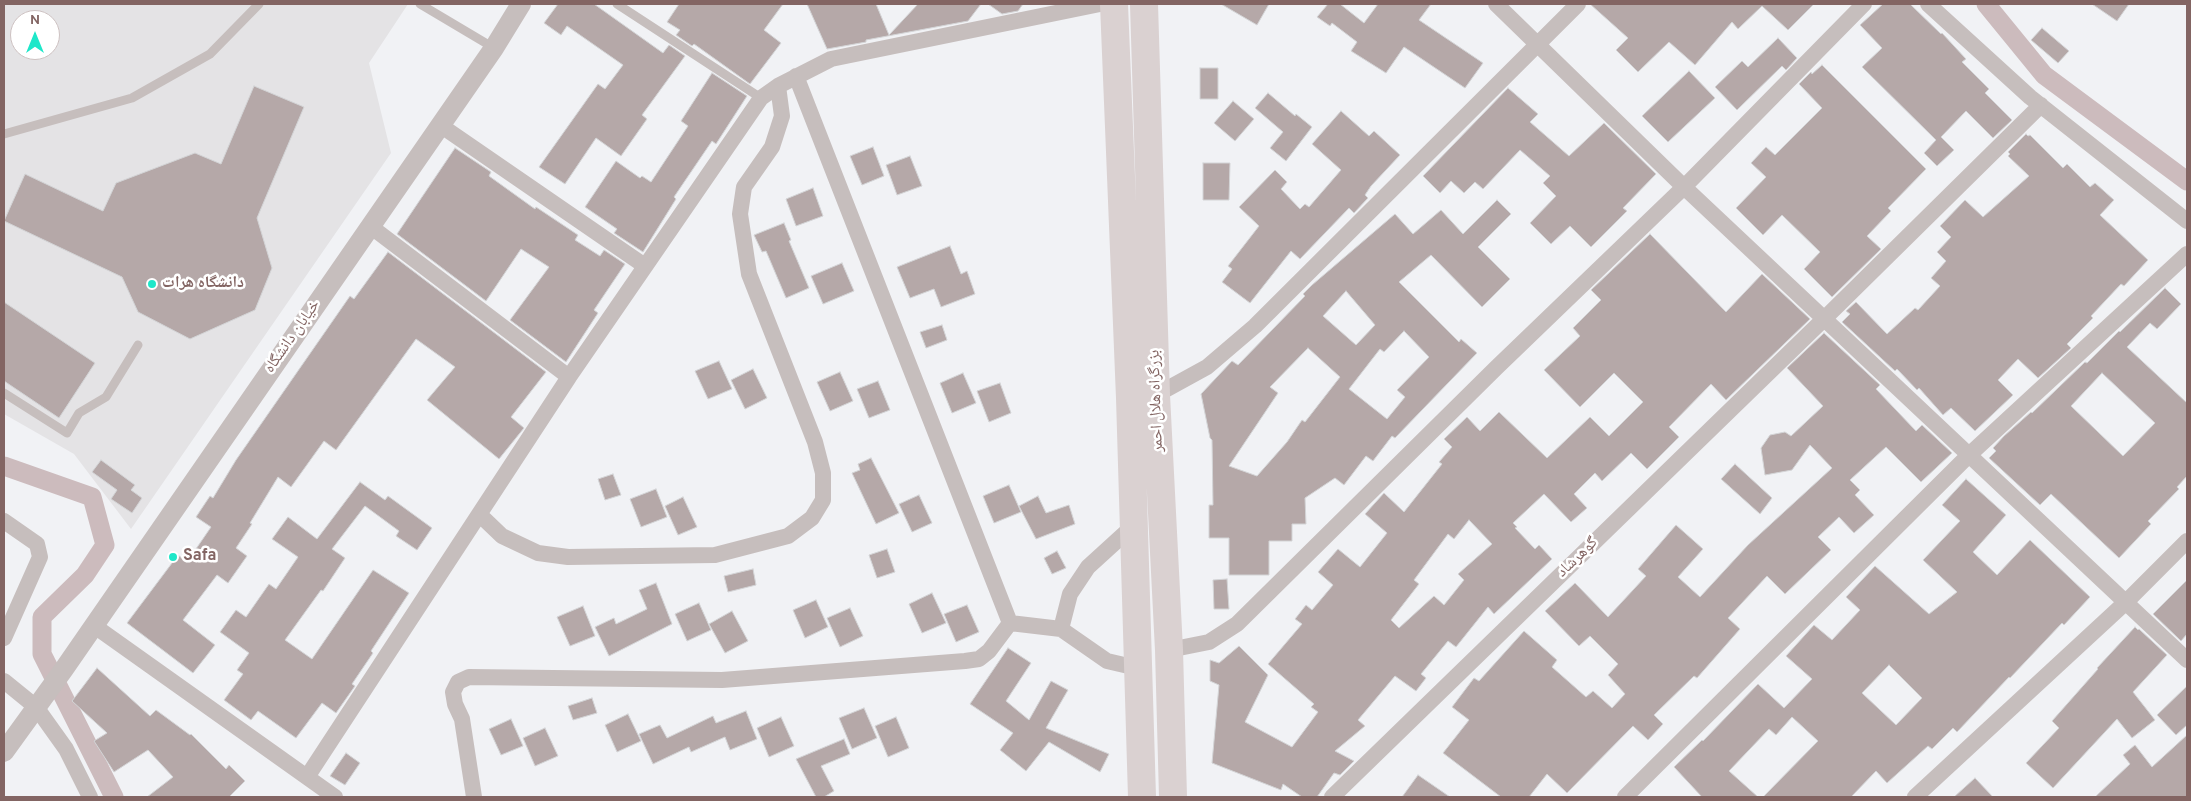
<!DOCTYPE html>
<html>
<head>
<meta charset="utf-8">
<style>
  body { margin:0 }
  #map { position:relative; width:2191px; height:801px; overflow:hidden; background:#f1f2f5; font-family:Overpass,sans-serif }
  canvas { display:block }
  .frame { position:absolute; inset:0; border:5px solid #836563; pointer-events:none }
  .north { position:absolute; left:10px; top:10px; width:50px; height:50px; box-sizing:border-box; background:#fff; border:1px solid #cdc1c1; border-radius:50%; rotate:0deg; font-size:14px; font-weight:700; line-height:20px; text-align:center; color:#836563 }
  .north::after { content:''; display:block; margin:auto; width:18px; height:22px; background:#1ee7c9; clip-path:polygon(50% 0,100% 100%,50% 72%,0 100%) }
</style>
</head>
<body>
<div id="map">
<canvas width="2191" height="801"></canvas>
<div class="frame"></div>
<div class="north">N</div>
</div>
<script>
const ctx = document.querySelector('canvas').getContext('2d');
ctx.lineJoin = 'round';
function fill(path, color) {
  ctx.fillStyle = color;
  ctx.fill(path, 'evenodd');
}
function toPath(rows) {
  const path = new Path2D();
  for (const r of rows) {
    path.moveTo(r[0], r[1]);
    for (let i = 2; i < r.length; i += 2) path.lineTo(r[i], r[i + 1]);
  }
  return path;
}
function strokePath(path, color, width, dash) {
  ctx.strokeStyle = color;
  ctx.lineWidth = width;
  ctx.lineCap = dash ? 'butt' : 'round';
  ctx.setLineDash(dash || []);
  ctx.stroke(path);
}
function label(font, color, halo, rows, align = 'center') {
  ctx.font = font + ' Overpass,"Noto Naskh Arabic",sans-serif';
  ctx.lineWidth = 5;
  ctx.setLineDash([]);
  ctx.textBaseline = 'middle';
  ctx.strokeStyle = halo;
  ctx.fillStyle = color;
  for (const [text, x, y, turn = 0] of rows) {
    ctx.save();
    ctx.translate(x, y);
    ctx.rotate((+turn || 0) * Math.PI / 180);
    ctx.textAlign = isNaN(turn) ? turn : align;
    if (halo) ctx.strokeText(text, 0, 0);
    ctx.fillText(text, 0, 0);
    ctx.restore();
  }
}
fill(toPath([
  [4,4,408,4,369,63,391,153,131,529,74,454,4,414],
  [20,20,50,20,50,50,20,50]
]), '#e4e3e5');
strokePath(toPath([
  [1986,4,2044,75,2187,181],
  [4,466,92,497,105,545,85,575,42,617,42,654,114,797]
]), '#ccbbbd', 19);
const building = toPath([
  [558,4,594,4,663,53,669,45,685,56,642,115,647,119,621,156,596,138,565,184,539,167,598,84,605,89,623,65,567,26,561,35,544,23,558,4],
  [679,4,783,4,764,30,781,43,750,84,694,44,692,46,676,35,680,30,667,22,679,4],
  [807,4,876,4,889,35,918,4,981,4,968,21,866,40,866,42,827,49,807,4],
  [988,4,1023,4,1018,11,1002,14,988,4],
  [1221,4,1269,4,1257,25,1221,4],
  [1328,4,1340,4,1364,23,1378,4,1431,4,1419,20,1483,63,1465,88,1404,47,1386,73,1351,51,1357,42,1332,23,1330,26,1317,17,1328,4],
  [1590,4,1814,4,1788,30,1762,6,1738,29,1732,22,1695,65,1669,42,1638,72,1616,50,1628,38,1590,4],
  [1883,4,1910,4,1941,34,1942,33,1966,59,1962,62,1989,89,1985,93,2012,120,1993,138,1966,111,1941,137,1954,150,1937,166,1924,153,1936,140,1862,67,1882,48,1860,25,1883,4],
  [2092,4,2129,4,2117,21,2092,4],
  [2042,28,2069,51,2058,63,2031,40,2042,28],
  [1778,38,1797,58,1786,70,1782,66,1737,110,1715,87,1742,61,1748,67,1778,38],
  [1822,65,1926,169,1888,208,1891,211,1867,236,1881,249,1832,297,1804,269,1820,252,1782,215,1763,235,1736,208,1766,177,1751,163,1766,147,1775,155,1822,108,1799,84,1811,72,1812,74,1822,65],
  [1200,68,1218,68,1218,99,1200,99,1200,68],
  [1689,71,1715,98,1668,142,1642,116,1689,71],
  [712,73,747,96,716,144,712,141,674,197,676,199,643,252,614,233,617,229,585,207,616,161,640,178,642,176,651,182,688,126,681,121,712,73],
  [254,86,304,107,257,218,272,268,255,310,190,339,138,312,122,277,4,221,25,174,103,211,116,183,195,153,221,164,254,86],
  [1508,88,1538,114,1530,122,1569,156,1604,123,1656,174,1623,208,1627,211,1591,247,1570,226,1551,244,1530,223,1556,196,1543,183,1550,176,1520,150,1483,189,1475,182,1464,193,1451,181,1440,193,1423,176,1508,88],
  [1268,93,1295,116,1296,114,1312,127,1286,161,1270,148,1283,132,1255,108,1268,93],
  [1233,101,1254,119,1235,141,1214,123,1233,101],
  [1341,111,1369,136,1374,131,1400,155,1371,186,1365,195,1368,198,1354,213,1349,208,1300,259,1291,251,1250,303,1222,282,1232,269,1228,266,1259,226,1239,207,1275,170,1287,182,1281,189,1300,209,1305,204,1309,207,1341,170,1312,144,1341,111],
  [2026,134,2028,136,2030,135,2063,168,2067,164,2090,187,2095,183,2114,200,2100,215,2148,260,2124,286,2121,284,2091,316,2093,318,2067,344,2071,348,2038,378,2018,359,1998,380,2013,395,1975,431,1951,408,1943,415,1919,388,1917,390,1897,369,1895,371,1842,322,1850,314,1846,311,1856,302,1887,334,1915,308,1918,310,1940,286,1931,278,1946,261,1937,252,1951,237,1940,226,1965,200,1983,217,2029,176,2008,156,2010,154,2008,152,2026,134],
  [873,147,884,176,862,185,850,156,873,147],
  [455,148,491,172,489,176,535,209,536,207,578,235,575,240,600,256,604,250,625,264,594,310,598,313,566,362,510,320,549,267,521,249,486,301,397,234,455,148],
  [910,156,922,186,897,195,886,165,910,156],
  [1203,163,1230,163,1229,200,1203,200,1203,163],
  [813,188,823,216,796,226,786,199,813,188],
  [1497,200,1511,214,1478,247,1510,279,1482,307,1431,255,1399,282,1459,342,1461,339,1477,353,1395,438,1392,436,1373,461,1366,456,1344,485,1335,478,1305,498,1306,524,1292,524,1292,541,1269,541,1269,575,1229,575,1229,538,1209,538,1209,505,1213,505,1212,440,1210,438,1201,394,1232,361,1238,365,1305,296,1303,294,1312,285,1395,214,1413,234,1441,210,1463,234,1497,200],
  [1346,291,1375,325,1356,345,1323,316,1346,291],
  [1404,331,1429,357,1397,390,1405,397,1387,419,1349,389,1380,349,1384,352,1404,331],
  [1308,348,1340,377,1305,422,1302,420,1287,442,1257,476,1229,466,1278,393,1270,387,1308,348],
  [784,223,791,240,789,241,809,288,786,298,766,251,762,252,754,235,784,223],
  [1650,234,1726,312,1762,274,1810,319,1726,400,1711,384,1669,427,1679,437,1647,469,1631,453,1602,481,1595,473,1574,494,1587,508,1571,522,1544,494,1513,523,1517,527,1515,528,1535,549,1539,545,1552,559,1494,614,1488,607,1456,647,1448,641,1421,674,1426,678,1416,691,1395,676,1358,720,1365,726,1335,751,1354,761,1340,775,1334,773,1317,797,1302,797,1283,784,1281,790,1212,763,1219,685,1210,681,1210,660,1219,663,1239,646,1268,675,1245,722,1292,747,1318,712,1311,707,1314,704,1268,664,1302,624,1295,619,1306,605,1312,610,1333,585,1318,572,1338,549,1360,567,1387,533,1365,514,1384,493,1404,512,1442,464,1439,462,1452,447,1444,439,1467,417,1480,431,1499,412,1547,458,1590,417,1609,436,1643,402,1614,373,1580,407,1544,370,1580,336,1573,328,1601,300,1591,290,1650,234],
  [1469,520,1492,544,1458,574,1464,580,1444,605,1434,596,1399,628,1391,620,1419,584,1414,580,1448,534,1454,539,1469,520],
  [950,246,961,274,967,271,975,294,941,307,934,289,910,298,897,267,950,246],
  [388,252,546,372,511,417,524,428,499,459,427,400,455,367,416,339,336,450,324,441,291,487,278,477,250,523,252,524,236,548,247,556,228,583,217,575,183,620,215,645,193,673,127,623,178,555,187,562,211,527,196,517,210,496,213,498,236,460,350,296,354,299,388,252],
  [842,263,854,291,823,304,811,276,842,263],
  [2165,288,2181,304,2157,329,2150,323,2127,347,2187,403,2187,476,2177,487,2179,489,2148,521,2151,524,2119,558,2051,494,2040,505,1989,458,1996,451,1993,448,2004,436,2031,412,2032,413,2085,362,2087,363,2119,331,2120,332,2165,288],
  [2102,373,2155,423,2123,456,2071,406,2102,373],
  [4,302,95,363,59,418,4,381,4,302],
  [942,325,947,340,926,348,920,332,942,325],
  [1824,333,1880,385,1876,389,1916,431,1922,425,1952,453,1921,482,1886,447,1850,480,1860,490,1855,495,1874,515,1854,533,1839,517,1818,537,1831,550,1785,594,1767,576,1728,618,1740,629,1697,678,1694,676,1654,715,1663,724,1648,740,1633,726,1567,793,1547,774,1529,797,1501,797,1443,753,1469,720,1452,707,1474,678,1479,681,1524,631,1557,660,1552,667,1586,697,1593,691,1612,708,1625,694,1608,675,1618,664,1590,636,1579,646,1545,611,1575,583,1608,617,1646,576,1638,569,1676,525,1703,549,1678,577,1700,597,1748,545,1832,468,1810,445,1792,470,1765,475,1761,448,1770,435,1785,432,1791,436,1823,406,1787,368,1824,333],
  [719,361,732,389,708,399,695,371,719,361],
  [753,369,767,398,745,409,731,380,753,369],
  [840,372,853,401,830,411,817,382,840,372],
  [963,373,976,403,952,413,940,383,963,373],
  [878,381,890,410,869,418,857,389,878,381],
  [1000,383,1011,413,989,422,977,391,1000,383],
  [871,458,899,513,876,524,852,473,860,470,858,464,871,458],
  [101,460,135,485,131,490,142,498,132,513,111,499,117,490,92,472,101,460],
  [1735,464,1772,498,1760,514,1721,479,1735,464],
  [613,474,621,495,605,500,598,479,613,474],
  [1966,479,2006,515,1973,552,1997,575,2030,540,2090,597,2064,625,2062,623,2010,678,2009,677,1957,732,1953,728,1932,749,1928,746,1887,783,1876,771,1851,797,1763,797,1818,741,1792,717,1776,735,1769,729,1729,771,1758,797,1702,797,1674,767,1702,740,1703,741,1758,684,1784,708,1812,679,1786,656,1814,625,1832,640,1860,610,1846,597,1875,566,1929,614,1957,592,1923,560,1960,521,1942,505,1966,479],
  [1889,665,1922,698,1896,725,1862,693,1889,665],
  [360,482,385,500,388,496,432,528,417,550,396,536,399,531,365,506,332,549,345,558,323,591,321,590,285,640,312,659,373,570,409,593,371,651,373,653,352,684,355,686,336,713,322,703,296,738,258,711,251,720,224,700,243,674,237,670,249,653,220,632,236,610,246,617,269,584,276,589,298,557,272,539,288,517,317,539,360,482],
  [1009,485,1021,512,994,523,983,496,1009,485],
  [656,489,667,517,641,527,630,499,656,489],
  [919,495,932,523,912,532,899,504,919,495],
  [1038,496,1046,513,1069,505,1075,524,1036,539,1019,506,1038,496],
  [683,497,697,527,678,535,665,506,683,497],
  [887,549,895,572,877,578,869,555,887,549],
  [1057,551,1066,568,1052,574,1044,558,1057,551],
  [753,569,756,585,728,592,724,576,753,569],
  [1227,579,1229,609,1214,609,1213,580,1227,579],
  [2187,580,2187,634,2181,641,2153,614,2187,580],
  [656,583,672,624,609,656,595,627,614,618,616,624,647,609,639,590,656,583],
  [932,593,946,623,922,633,909,604,932,593],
  [816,600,828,627,805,638,793,610,816,600],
  [699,603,711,630,687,641,675,614,699,603],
  [967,605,979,632,956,642,944,614,967,605],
  [583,606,595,636,570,646,557,617,583,606],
  [850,608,863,636,840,647,827,618,850,608],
  [732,611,748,641,725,653,709,624,732,611],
  [2135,627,2138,630,2139,629,2167,655,2133,692,2155,720,2132,738,2117,719,2053,788,2026,763,2059,728,2052,721,2098,669,2097,668,2135,627],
  [1008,648,1031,663,1006,701,1029,720,1051,681,1068,690,1046,728,1109,754,1100,772,1049,742,1026,771,1000,750,1013,733,970,704,1008,648],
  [97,668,150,716,156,710,190,735,191,734,226,769,229,765,245,781,229,797,147,797,173,777,148,750,114,772,94,741,107,733,72,701,97,668],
  [2187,686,2187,725,2176,735,2157,715,2187,686],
  [592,698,597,713,573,720,568,706,592,698],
  [864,708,877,738,852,749,839,718,864,708],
  [746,711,757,739,730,750,725,737,691,752,689,747,653,764,639,734,660,725,667,738,713,716,716,723,746,711],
  [628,714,641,741,617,752,605,725,628,714],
  [781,717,794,746,769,757,757,728,781,717],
  [896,717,909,748,888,757,875,726,896,717],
  [511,719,523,746,501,755,489,729,511,719],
  [545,728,558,756,535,766,523,738,545,728],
  [2187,735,2187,797,2095,797,2130,764,2123,755,2135,745,2152,767,2187,735],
  [844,739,850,754,821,766,834,791,824,797,816,797,796,759,844,739],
  [346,753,360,763,345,785,330,776,346,753],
  [1418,775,1450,797,1402,797,1418,775],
  [1975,778,1993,797,1954,797,1975,778]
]);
fill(building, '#b5a8a8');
strokePath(building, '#d3d4d6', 1);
strokePath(toPath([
  [420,4,494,48],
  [617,4,761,98],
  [4,134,132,98,210,54,259,4],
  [4,393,67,433,79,413,106,397,138,345]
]), '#c6bebd', 9);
strokePath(toPath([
  [1496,4,1684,187,2187,660],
  [1928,4,2030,97,2187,221],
  [796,76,1010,623],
  [440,125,645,266],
  [370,226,569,377],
  [1156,395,1207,367,1255,326,1578,4],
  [479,514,502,536,538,553,568,557,715,555,788,536,812,518,823,500,823,473,815,442,749,274,740,214,744,187,772,147,782,116,778,86],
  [4,521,37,544,40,557,4,638],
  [1010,623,1061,629,1107,661,1137,668],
  [93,625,335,797],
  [1061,629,1070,594,1088,567,1133,526],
  [1169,650,1209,642,1237,624,1496,368,1684,187,1864,4],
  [4,681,36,707,66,749,90,797],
  [307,777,569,377,761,98,778,86,831,59,1100,4],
  [474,797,462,719,455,704,453,692,458,682,469,677,722,680,965,661,979,659,989,651,1010,623],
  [1332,797,1825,318,2041,105],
  [1625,797,1969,455,2187,254],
  [1915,797,2126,602,2187,541]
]), '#c6bebd', 16);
strokePath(toPath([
  [4,752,64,669,494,48,521,4]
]), '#c6bebd', 20);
strokePath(toPath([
  [1114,4,1130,398,1142,797],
  [1144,4,1156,395,1169,650,1173,797]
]), '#dad1d1', 28);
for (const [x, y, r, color] of [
  [152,284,5,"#1ee7c9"],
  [173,557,5,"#1ee7c9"]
]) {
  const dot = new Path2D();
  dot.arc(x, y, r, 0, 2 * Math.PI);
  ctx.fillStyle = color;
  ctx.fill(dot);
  strokePath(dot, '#fff', 2);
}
label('bold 16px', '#836563', '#fff', [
  ["دانشگاه هرات",162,284],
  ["Safa",183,557]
], 'left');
label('16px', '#836563', '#fff', [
  ["خیابان دانشگاه",293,337,-55],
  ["بزرگراه هلال احمر",1157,401,-92],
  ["گوهرشاد",1578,558,-44]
]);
</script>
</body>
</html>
